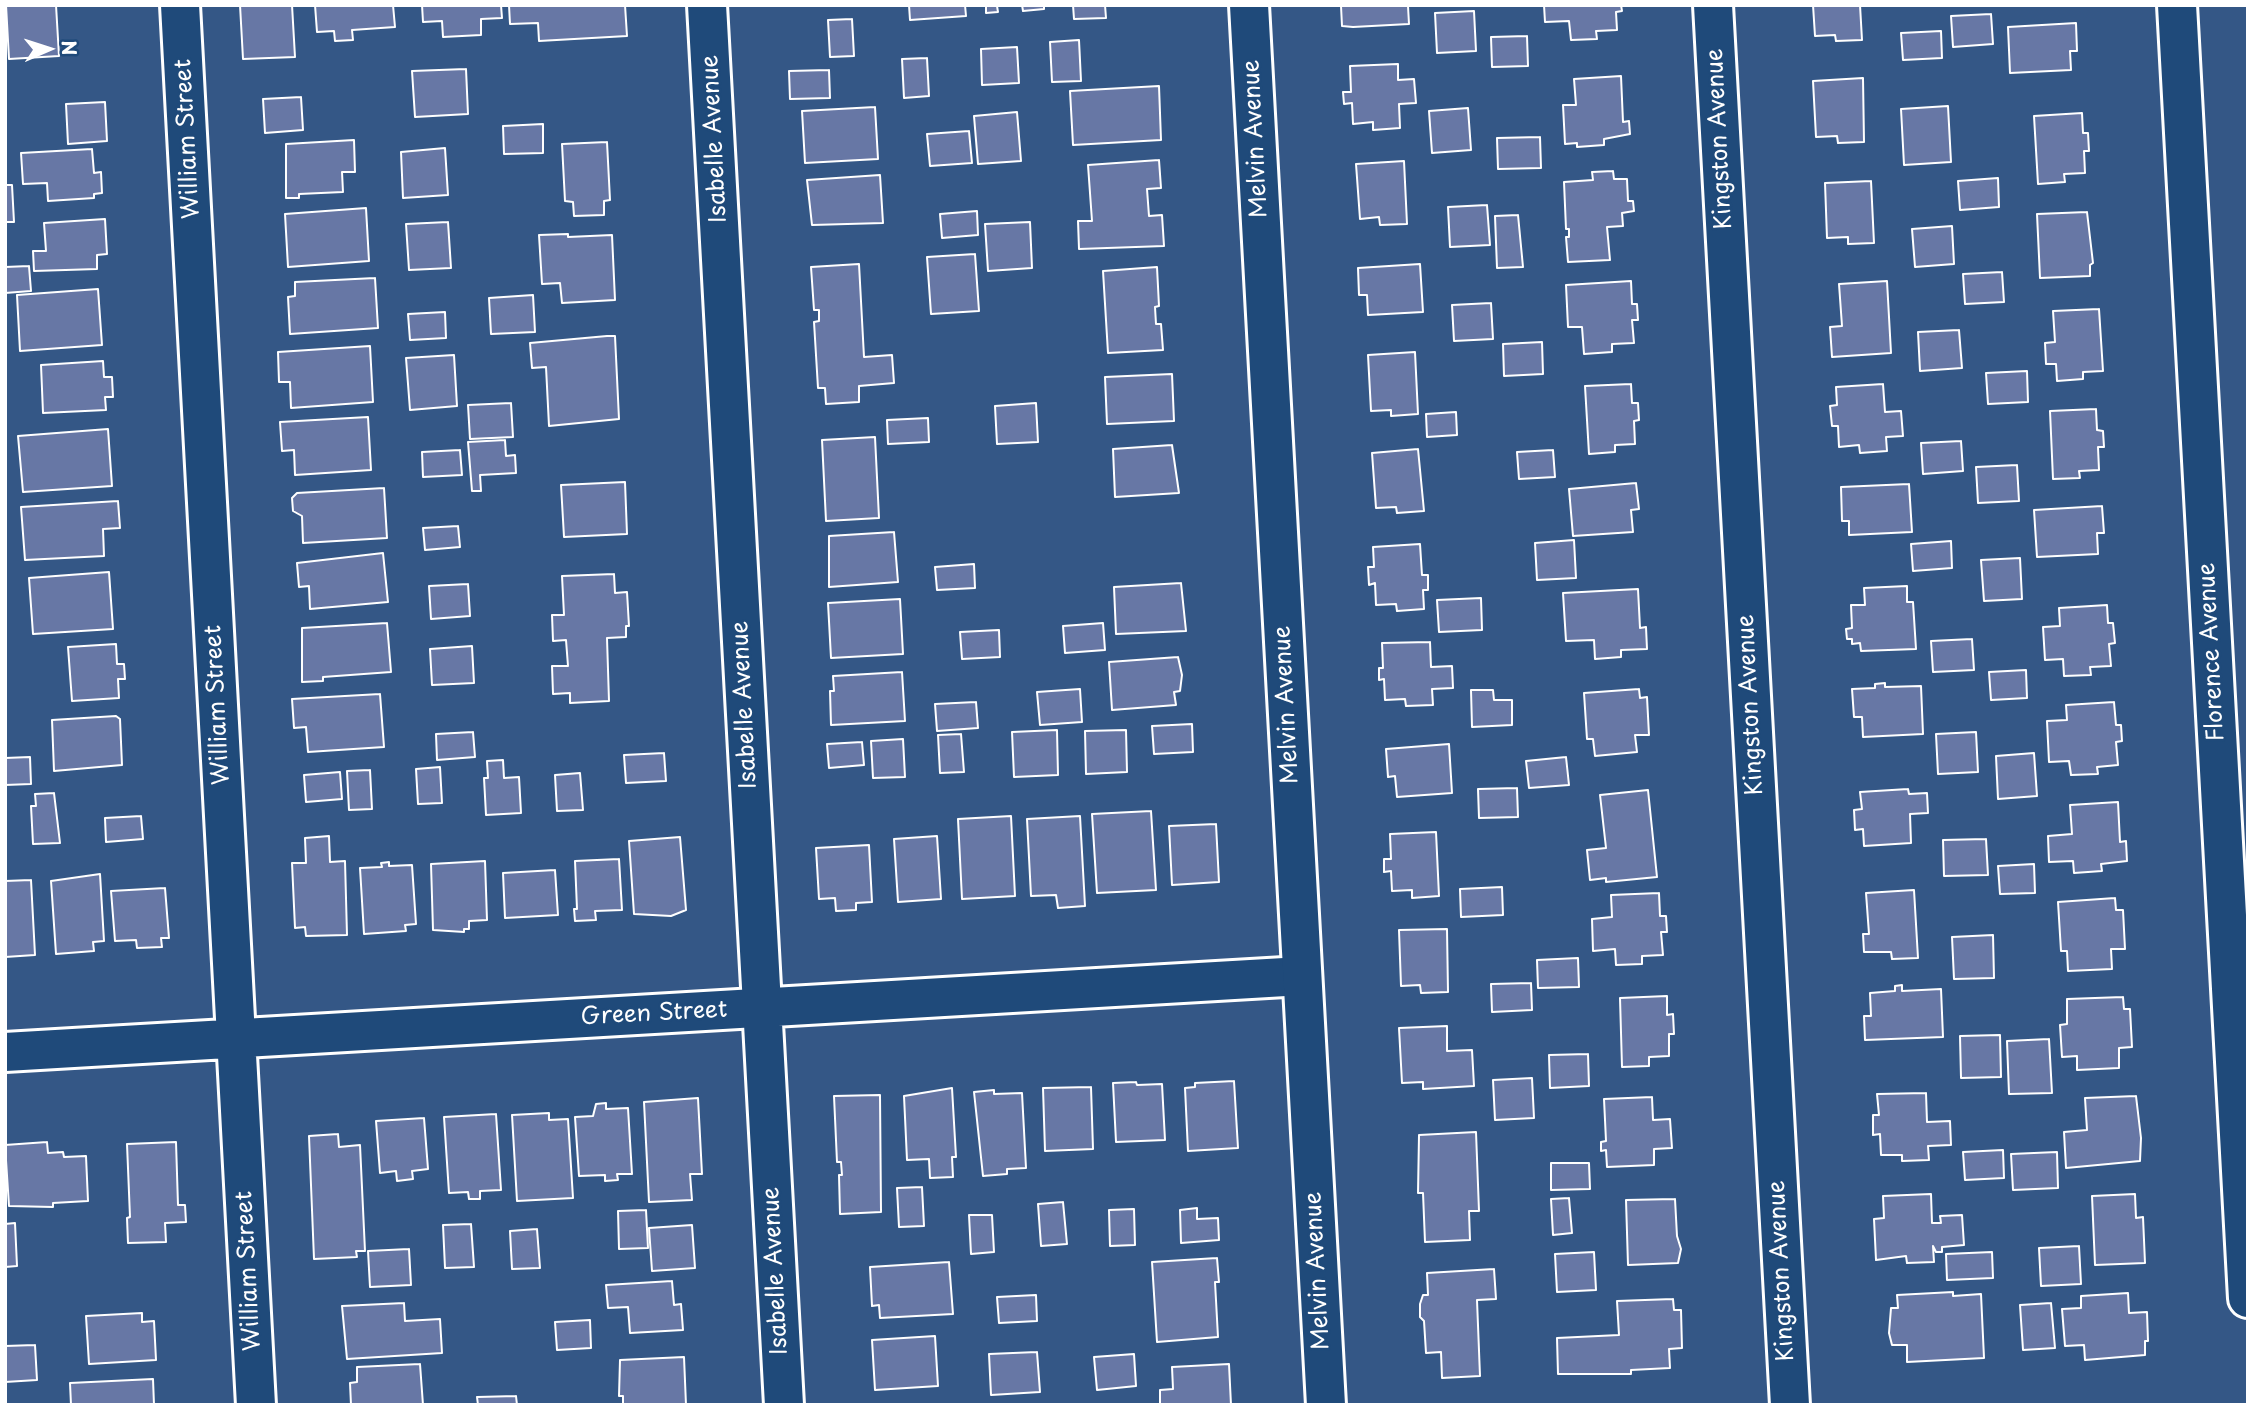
<!DOCTYPE html>
<html>
<head>
<meta charset="utf-8">
<style>
  body { margin:0 }
  #map { position:relative; width:2253px; height:1410px; overflow:hidden; background:#345786; font-family:"Playpen Sans",sans-serif }
  canvas { display:block }
  .frame { position:absolute; inset:0; border:7px solid #fff; pointer-events:none }
  .north { position:absolute; left:14px; top:14px; width:70px; height:70px; -webkit-text-stroke:5px #1f4a7a; paint-order:stroke; rotate:87deg; font-size:19px; font-weight:700; line-height:28px; text-align:center; color:#fff }
  .north::after { content:''; display:block; margin:auto; width:24px; height:32px; background:#fff; clip-path:polygon(50% 0,100% 100%,50% 72%,0 100%) }
</style>
</head>
<body>
<div id="map">
<canvas width="2253" height="1410"></canvas>
<div class="frame"></div>
<div class="north">N</div>
</div>
<script>
const ctx = document.querySelector('canvas').getContext('2d');
ctx.lineJoin = 'round';
function fill(path, color) {
  ctx.fillStyle = color;
  ctx.fill(path, 'evenodd');
}
function toPath(rows) {
  const path = new Path2D();
  for (const r of rows) {
    path.moveTo(r[0], r[1]);
    for (let i = 2; i < r.length; i += 2) path.lineTo(r[i], r[i + 1]);
  }
  return path;
}
function strokePath(path, color, width, dash) {
  ctx.strokeStyle = color;
  ctx.lineWidth = width;
  ctx.lineCap = dash ? 'butt' : 'round';
  ctx.setLineDash(dash || []);
  ctx.stroke(path);
}
function label(font, color, halo, rows, align = 'center') {
  ctx.font = font + ' "Playpen Sans",sans-serif';
  ctx.lineWidth = 5;
  ctx.setLineDash([]);
  ctx.textBaseline = 'middle';
  ctx.strokeStyle = halo;
  ctx.fillStyle = color;
  for (const [text, x, y, turn = 0] of rows) {
    ctx.save();
    ctx.translate(x, y);
    ctx.rotate((+turn || 0) * Math.PI / 180);
    ctx.textAlign = isNaN(turn) ? turn : align;
    if (halo) ctx.strokeText(text, 0, 0);
    ctx.fillText(text, 0, 0);
    ctx.restore();
  }
}
const building = toPath([
  [6,5,56,5,59,56,9,59,6,5],
  [240,5,292,5,295,57,243,59,240,5],
  [315,5,393,5,395,27,352,30,353,40,335,41,334,31,317,32,315,5],
  [422,5,501,5,502,18,481,19,481,35,443,37,442,21,423,22,422,5],
  [509,5,625,5,627,36,539,41,538,23,510,24,509,5],
  [909,5,965,5,966,16,910,20,909,5],
  [986,5,1011,5,997,6,998,12,986,13,986,5],
  [1022,5,1044,5,1044,9,1023,11,1022,5],
  [1073,5,1105,5,1106,18,1074,19,1073,5],
  [1346,5,1431,5,1431,6,1408,6,1409,24,1353,27,1342,26,1341,6,1346,5],
  [1544,5,1621,5,1622,11,1616,12,1617,30,1596,31,1597,39,1571,40,1569,21,1545,22,1544,5],
  [1813,5,1860,5,1862,40,1836,41,1835,35,1815,36,1813,5],
  [1474,11,1476,51,1437,53,1435,13,1474,11],
  [1991,14,1993,44,1953,47,1951,16,1991,14],
  [852,19,854,56,830,57,828,20,852,19],
  [2076,23,2077,51,2070,51,2071,70,2010,73,2008,27,2076,23],
  [1941,31,1942,58,1903,60,1901,33,1941,31],
  [1527,36,1528,66,1492,67,1491,37,1527,36],
  [1079,40,1081,81,1052,82,1050,42,1079,40],
  [1017,47,1019,83,982,85,981,49,1017,47],
  [927,58,929,96,904,98,902,59,927,58],
  [1398,64,1398,80,1414,79,1416,103,1399,104,1400,128,1373,130,1373,122,1353,124,1352,103,1344,104,1343,92,1351,92,1350,66,1398,64],
  [466,69,468,114,415,117,412,71,466,69],
  [829,70,830,98,790,99,789,71,829,70],
  [1621,76,1623,122,1629,121,1630,134,1604,139,1604,145,1577,147,1577,143,1565,144,1563,105,1576,105,1574,79,1621,76],
  [1863,78,1864,142,1838,143,1837,136,1816,137,1813,81,1863,78],
  [1159,86,1161,140,1073,145,1070,91,1159,86],
  [301,97,303,130,265,133,263,99,301,97],
  [105,102,107,141,68,144,66,104,105,102],
  [1948,106,1951,162,1904,165,1901,109,1948,106],
  [875,107,878,159,805,163,802,111,875,107],
  [1468,108,1471,150,1432,153,1429,111,1468,108],
  [1017,112,1021,161,978,164,974,116,1017,112],
  [2082,113,2083,133,2088,133,2089,151,2084,151,2085,173,2064,174,2065,182,2038,184,2034,116,2082,113],
  [543,124,543,153,504,154,503,126,543,124],
  [969,131,972,163,930,166,927,134,969,131],
  [1540,137,1541,168,1498,169,1497,138,1540,137],
  [354,140,355,172,342,172,343,192,299,194,299,198,286,198,286,144,354,140],
  [607,142,610,200,604,201,604,215,574,216,573,202,565,201,562,144,607,142],
  [445,148,448,195,403,198,401,152,445,148],
  [92,149,94,173,101,172,102,193,94,194,94,198,48,201,47,183,23,184,21,153,92,149],
  [1159,160,1161,188,1147,189,1149,216,1162,215,1164,246,1079,249,1078,221,1092,221,1088,165,1159,160],
  [1404,161,1407,224,1380,225,1379,217,1360,219,1356,164,1404,161],
  [1613,171,1614,179,1627,179,1628,201,1633,201,1634,211,1622,213,1623,226,1607,227,1610,260,1568,262,1566,237,1569,237,1569,229,1566,229,1564,182,1593,180,1592,172,1613,171],
  [880,175,883,223,812,225,807,180,880,175],
  [1998,178,1999,207,1960,210,1958,181,1998,178],
  [1871,181,1874,243,1848,244,1848,237,1827,238,1825,183,1871,181],
  [5,185,12,185,14,222,5,222,5,185],
  [1487,205,1490,245,1450,247,1448,207,1487,205],
  [366,208,369,261,288,267,285,214,366,208],
  [977,211,978,235,942,238,940,214,977,211],
  [2087,212,2093,263,2090,265,2090,276,2040,278,2037,214,2087,212],
  [1518,215,1523,267,1497,268,1495,216,1518,215],
  [105,219,107,254,97,255,97,269,34,271,33,251,46,251,44,223,105,219],
  [448,222,451,268,409,270,406,224,448,222],
  [1030,222,1032,268,988,271,985,224,1030,222],
  [1952,226,1954,264,1915,267,1912,229,1952,226],
  [568,234,568,237,612,235,615,300,562,303,560,283,542,284,539,235,568,234],
  [975,254,979,311,931,314,927,257,975,254],
  [859,264,864,357,892,355,894,383,859,386,859,402,826,404,825,388,818,388,814,322,819,321,819,310,814,310,811,267,859,264],
  [1420,264,1423,312,1368,315,1367,295,1359,295,1358,268,1420,264],
  [29,266,31,291,5,293,5,267,29,266],
  [1157,267,1159,306,1155,307,1156,324,1161,324,1163,350,1108,353,1103,271,1157,267],
  [2002,272,2004,302,1965,304,1963,274,2002,272],
  [375,278,378,328,290,334,288,297,295,296,295,282,375,278],
  [1631,281,1632,304,1637,304,1638,320,1632,320,1634,343,1612,344,1612,352,1584,354,1582,327,1568,327,1566,285,1631,281],
  [1887,281,1891,353,1832,357,1830,327,1842,326,1839,284,1887,281],
  [98,289,102,345,20,351,17,295,98,289],
  [533,295,535,332,491,334,489,298,533,295],
  [1491,303,1493,339,1454,341,1452,305,1491,303],
  [2099,309,2103,371,2083,372,2083,379,2057,381,2056,364,2046,364,2045,343,2055,342,2053,311,2099,309],
  [445,312,446,338,410,340,408,314,445,312],
  [1959,330,1962,368,1920,371,1918,332,1959,330],
  [607,336,615,336,619,419,549,426,546,367,532,368,530,343,607,336],
  [1542,342,1543,374,1504,376,1503,344,1542,342],
  [370,346,373,402,291,408,290,382,279,382,278,352,370,346],
  [1415,352,1418,414,1391,416,1391,410,1371,411,1368,355,1415,352],
  [454,355,457,406,410,410,406,358,454,355],
  [103,361,104,377,112,377,113,397,105,397,106,410,43,413,41,365,103,361],
  [2027,371,2028,402,1988,404,1986,373,2027,371],
  [1172,374,1174,421,1107,424,1105,377,1172,374],
  [1631,384,1632,403,1638,403,1639,420,1634,421,1635,444,1615,445,1615,452,1589,454,1585,386,1631,384],
  [1883,384,1885,412,1901,411,1903,436,1886,437,1887,451,1860,453,1859,445,1839,447,1838,426,1832,426,1830,406,1837,405,1836,387,1883,384],
  [511,403,513,437,470,439,468,405,511,403],
  [1036,403,1038,442,997,444,995,406,1036,403],
  [2096,409,2097,430,2103,431,2104,447,2098,447,2099,470,2079,471,2080,478,2053,479,2050,411,2096,409],
  [1456,412,1457,435,1427,437,1426,414,1456,412],
  [368,417,371,470,295,475,294,450,282,451,280,422,368,417],
  [928,418,929,442,888,444,887,420,928,418],
  [108,429,112,486,23,492,18,436,108,429],
  [875,437,879,518,826,521,822,440,875,437],
  [505,440,506,456,515,455,516,473,480,475,481,491,472,491,468,442,505,440],
  [1961,441,1963,471,1923,474,1921,443,1961,441],
  [1172,445,1179,493,1115,497,1113,449,1172,445],
  [1418,449,1424,511,1397,513,1396,507,1376,508,1372,453,1418,449],
  [460,450,462,475,423,477,422,452,460,450],
  [1553,450,1555,477,1519,479,1517,452,1553,450],
  [2017,465,2019,501,1978,503,1976,467,2017,465],
  [625,482,627,534,564,537,561,485,625,482],
  [1636,483,1639,509,1631,510,1633,532,1573,536,1569,489,1636,483],
  [1909,484,1912,532,1849,535,1849,521,1842,521,1841,487,1909,484],
  [384,488,387,538,303,543,302,516,293,511,292,498,297,493,384,488],
  [118,501,120,528,103,529,104,556,25,560,21,507,118,501],
  [2102,506,2104,533,2097,533,2098,554,2037,557,2034,510,2102,506],
  [458,526,460,547,425,550,423,528,458,526],
  [894,532,898,582,829,587,829,536,894,532],
  [1574,540,1576,578,1537,580,1535,543,1574,540],
  [1951,541,1952,568,1913,571,1911,544,1951,541],
  [1420,544,1422,575,1428,575,1428,590,1423,590,1424,609,1397,611,1396,604,1376,605,1375,583,1369,585,1368,567,1374,567,1373,547,1420,544],
  [383,553,388,602,310,609,309,586,299,587,297,563,383,553],
  [2020,558,2022,599,1984,601,1981,560,2020,558],
  [974,564,975,588,937,590,935,567,974,564],
  [109,572,113,629,33,634,29,578,109,572],
  [614,574,615,593,627,592,629,626,626,626,626,637,607,638,609,701,570,703,570,693,553,694,552,666,568,666,566,640,553,641,552,615,564,615,562,576,614,574],
  [1181,583,1186,631,1116,634,1114,587,1181,583],
  [468,584,470,616,431,619,429,586,468,584],
  [1907,586,1907,602,1913,602,1916,649,1861,651,1860,643,1852,644,1852,639,1847,639,1846,629,1852,628,1851,605,1865,605,1864,588,1907,586],
  [1638,589,1640,628,1646,627,1647,649,1621,650,1621,657,1595,659,1594,640,1566,641,1563,593,1638,589],
  [1481,598,1482,630,1439,632,1437,600,1481,598],
  [900,599,903,654,831,658,828,603,900,599],
  [2107,605,2108,623,2113,623,2115,643,2109,644,2111,666,2090,667,2091,675,2064,676,2063,659,2045,660,2043,627,2060,626,2059,608,2107,605],
  [387,623,391,672,323,677,323,681,302,682,302,628,387,623],
  [1103,623,1105,650,1065,653,1063,626,1103,623],
  [999,630,1000,657,962,659,960,632,999,630],
  [1972,639,1974,670,1933,672,1931,641,1972,639],
  [1430,642,1431,667,1452,666,1453,688,1432,689,1433,705,1406,706,1405,699,1385,700,1384,679,1379,680,1379,668,1383,668,1382,643,1430,642],
  [116,644,117,664,124,664,125,679,118,679,119,698,72,701,68,647,116,644],
  [472,646,474,683,432,685,430,649,472,646],
  [1178,657,1182,675,1180,691,1174,692,1176,705,1112,710,1109,662,1178,657],
  [2026,670,2027,698,1991,700,1989,672,2026,670],
  [902,672,905,721,831,725,830,691,834,691,833,676,902,672],
  [1885,683,1885,687,1921,686,1923,734,1863,737,1862,717,1854,717,1852,689,1875,688,1875,684,1885,683],
  [1080,689,1082,722,1040,725,1037,692,1080,689],
  [1639,689,1640,698,1647,697,1649,735,1635,735,1637,752,1595,756,1593,739,1587,739,1584,693,1639,689],
  [1471,690,1493,690,1494,700,1512,700,1512,725,1472,727,1471,690],
  [380,694,384,747,308,752,306,727,294,728,292,699,380,694],
  [976,702,978,728,937,731,935,704,976,702],
  [2114,702,2116,725,2121,725,2122,741,2116,742,2118,765,2097,767,2098,774,2071,775,2069,761,2049,762,2047,721,2067,720,2066,705,2114,702],
  [116,716,120,719,122,765,54,771,52,720,116,716],
  [1192,724,1193,752,1154,754,1152,726,1192,724],
  [1057,730,1058,775,1014,777,1012,732,1057,730],
  [1126,730,1127,772,1086,774,1085,731,1126,730],
  [473,732,475,757,437,760,436,734,473,732],
  [1976,732,1978,772,1938,774,1936,734,1976,732],
  [961,734,964,772,940,773,938,735,961,734],
  [903,739,905,777,873,778,871,741,903,739],
  [862,742,864,765,829,768,827,744,862,742],
  [1449,744,1452,793,1397,797,1395,776,1388,777,1386,749,1449,744],
  [664,753,666,781,626,783,624,755,664,753],
  [2034,753,2037,796,1998,799,1996,756,2034,753],
  [30,757,31,784,5,785,5,758,30,757],
  [1566,757,1569,785,1529,788,1526,761,1566,757],
  [503,760,504,778,519,777,521,813,486,815,484,778,488,778,487,761,503,760],
  [440,767,442,803,418,804,416,769,440,767],
  [370,770,372,809,349,810,347,771,370,770],
  [340,772,342,799,306,802,304,775,340,772],
  [580,773,583,810,557,811,555,775,580,773],
  [1517,788,1518,817,1479,818,1478,789,1517,788],
  [1908,789,1909,794,1927,793,1928,813,1910,814,1911,843,1864,846,1863,829,1855,830,1854,810,1862,809,1860,792,1908,789],
  [1648,790,1657,877,1606,882,1606,878,1590,880,1587,850,1606,848,1600,795,1648,790],
  [54,793,60,843,33,844,31,806,36,806,35,794,54,793],
  [2118,802,2120,842,2126,841,2127,861,2101,864,2102,871,2074,873,2073,861,2049,862,2048,836,2072,834,2070,805,2118,802],
  [1151,811,1156,890,1097,893,1092,814,1151,811],
  [141,816,143,839,106,842,105,818,141,816],
  [1011,816,1015,896,962,899,958,819,1011,816],
  [1080,816,1085,906,1058,908,1056,895,1031,896,1027,819,1080,816],
  [1216,824,1219,882,1172,885,1169,826,1216,824],
  [1436,832,1439,896,1412,898,1412,890,1392,891,1391,871,1384,872,1384,859,1391,859,1390,834,1436,832],
  [329,836,330,862,345,861,347,935,306,936,305,927,295,928,292,863,306,863,305,838,329,836],
  [937,836,941,899,898,902,894,839,937,836],
  [680,837,686,910,671,916,634,914,629,841,680,837],
  [1986,839,1988,875,1944,876,1943,840,1986,839],
  [869,845,872,902,856,903,856,910,836,911,835,898,819,899,816,848,869,845],
  [619,859,622,910,595,911,596,920,575,921,574,909,577,909,575,861,619,859],
  [485,861,487,920,469,921,469,929,464,929,464,932,433,930,431,864,485,861],
  [389,862,389,866,412,865,416,924,405,925,406,931,364,934,360,868,382,867,381,863,389,862],
  [2034,864,2035,893,2000,894,1998,866,2034,864],
  [555,870,558,915,505,918,503,873,555,870],
  [100,874,104,941,93,942,94,951,56,954,51,881,100,874],
  [31,880,35,955,5,957,5,881,31,880],
  [1502,887,1503,915,1461,917,1460,889,1502,887],
  [165,888,169,938,161,938,162,947,137,948,136,940,115,941,111,891,165,888],
  [1914,890,1918,958,1892,959,1891,952,1864,952,1863,934,1869,934,1866,893,1914,890],
  [1659,893,1660,916,1666,916,1667,932,1661,932,1663,955,1642,956,1642,964,1616,965,1615,949,1593,951,1592,919,1612,917,1611,895,1659,893],
  [2115,898,2116,910,2123,910,2125,949,2111,949,2112,969,2068,971,2067,951,2061,951,2058,902,2115,898],
  [1447,929,1448,992,1421,993,1420,985,1401,986,1399,930,1447,929],
  [1993,935,1994,978,1954,979,1952,937,1993,935],
  [1578,958,1579,987,1538,988,1537,960,1578,958],
  [1531,983,1532,1010,1492,1012,1491,984,1531,983],
  [1902,985,1902,991,1941,989,1943,1037,1865,1040,1864,1016,1871,1016,1870,993,1895,991,1895,986,1902,985],
  [1667,996,1667,1015,1673,1014,1674,1034,1669,1034,1669,1056,1649,1057,1649,1066,1622,1067,1620,998,1667,996],
  [2123,997,2124,1009,2130,1009,2132,1047,2119,1048,2119,1068,2077,1070,2077,1056,2062,1057,2060,1025,2067,1024,2067,999,2123,997],
  [1447,1026,1447,1051,1472,1050,1474,1086,1423,1089,1423,1082,1402,1083,1399,1028,1447,1026],
  [2000,1035,2001,1077,1961,1078,1960,1036,2000,1035],
  [2049,1039,2052,1093,2009,1094,2007,1041,2049,1039],
  [1588,1054,1589,1086,1550,1088,1549,1055,1588,1054],
  [1532,1078,1534,1118,1495,1120,1493,1080,1532,1078],
  [1234,1081,1238,1148,1188,1151,1185,1088,1195,1087,1195,1083,1234,1081],
  [1136,1082,1137,1085,1162,1084,1165,1140,1116,1142,1113,1083,1136,1082],
  [1091,1087,1093,1149,1045,1151,1043,1088,1091,1087],
  [952,1088,956,1157,952,1157,953,1177,930,1178,929,1159,907,1160,904,1096,952,1088],
  [994,1090,994,1094,1022,1093,1026,1168,1007,1169,1007,1174,983,1176,974,1092,994,1090],
  [1926,1093,1927,1122,1950,1121,1951,1145,1928,1146,1929,1160,1902,1161,1902,1155,1881,1155,1880,1134,1873,1135,1873,1115,1879,1115,1877,1094,1926,1093],
  [880,1095,881,1212,840,1214,839,1175,842,1175,841,1162,837,1162,834,1096,880,1095],
  [2136,1096,2141,1138,2140,1161,2066,1168,2064,1132,2087,1130,2085,1098,2136,1096],
  [1652,1097,1653,1120,1670,1119,1672,1148,1654,1149,1654,1165,1607,1167,1606,1150,1601,1151,1601,1142,1606,1141,1604,1099,1652,1097],
  [698,1098,702,1174,690,1174,692,1200,649,1202,644,1102,698,1098],
  [606,1103,606,1109,628,1108,632,1174,617,1174,618,1180,605,1181,605,1175,579,1176,575,1117,593,1116,596,1104,606,1103],
  [549,1113,549,1120,568,1119,573,1198,517,1201,512,1115,549,1113],
  [496,1114,501,1190,480,1191,480,1199,469,1199,468,1192,449,1193,444,1117,496,1114],
  [424,1118,428,1169,412,1171,413,1179,397,1181,396,1171,380,1173,376,1121,424,1118],
  [1476,1132,1479,1211,1469,1211,1470,1240,1425,1242,1423,1193,1418,1193,1419,1135,1476,1132],
  [338,1134,339,1147,360,1145,365,1251,356,1251,357,1257,314,1259,309,1136,338,1134],
  [47,1142,48,1153,63,1152,64,1157,86,1156,88,1201,53,1203,53,1207,9,1206,5,1145,47,1142],
  [176,1142,178,1205,185,1205,186,1222,165,1223,166,1242,128,1243,127,1218,130,1217,127,1144,176,1142],
  [2003,1150,2004,1178,1965,1180,1963,1152,2003,1150],
  [2057,1152,2058,1188,2013,1190,2011,1154,2057,1152],
  [1551,1163,1589,1163,1590,1189,1551,1190,1551,1163],
  [922,1187,924,1226,899,1227,897,1188,922,1187],
  [1931,1194,1932,1223,1941,1223,1940,1216,1962,1215,1964,1245,1942,1247,1942,1252,1936,1252,1933,1246,1934,1262,1907,1263,1906,1256,1876,1260,1874,1219,1884,1218,1883,1196,1931,1194],
  [2135,1194,2136,1218,2143,1217,2145,1263,2095,1265,2092,1196,2135,1194],
  [1569,1198,1572,1233,1553,1235,1551,1199,1569,1198],
  [1675,1199,1677,1236,1681,1249,1678,1263,1628,1265,1626,1200,1675,1199],
  [1063,1202,1067,1244,1041,1246,1038,1204,1063,1202],
  [1197,1208,1197,1219,1218,1218,1219,1240,1181,1243,1180,1210,1197,1208],
  [1134,1209,1135,1245,1110,1246,1109,1210,1134,1209],
  [646,1210,648,1248,619,1249,618,1211,646,1210],
  [969,1215,992,1215,994,1252,971,1254,969,1215],
  [15,1223,17,1266,5,1267,5,1224,15,1223],
  [471,1224,474,1267,445,1268,443,1225,471,1224],
  [692,1225,695,1268,652,1271,649,1228,692,1225],
  [537,1229,540,1268,512,1269,510,1231,537,1229],
  [2079,1246,2081,1284,2041,1286,2039,1248,2079,1246],
  [409,1249,411,1285,370,1287,368,1251,409,1249],
  [1594,1252,1596,1290,1557,1292,1555,1254,1594,1252],
  [1992,1252,1993,1278,1947,1280,1946,1254,1992,1252],
  [1217,1258,1219,1282,1215,1282,1218,1337,1157,1342,1152,1262,1217,1258],
  [949,1262,953,1314,880,1318,879,1305,872,1306,870,1267,949,1262],
  [1494,1269,1496,1299,1477,1300,1480,1376,1442,1378,1441,1352,1426,1353,1424,1321,1420,1317,1420,1304,1423,1295,1428,1295,1427,1273,1494,1269],
  [672,1281,674,1305,681,1304,683,1330,630,1333,628,1307,608,1308,606,1285,672,1281],
  [1953,1292,1953,1296,1981,1294,1984,1358,1907,1362,1907,1345,1892,1345,1889,1333,1891,1308,1898,1308,1897,1295,1953,1292],
  [2128,1293,2129,1313,2147,1312,2148,1341,2145,1341,2145,1355,2085,1360,2084,1345,2065,1346,2062,1309,2081,1308,2081,1296,2128,1293],
  [1036,1295,1037,1321,999,1323,997,1297,1036,1295],
  [1673,1299,1674,1310,1681,1310,1682,1348,1669,1349,1670,1368,1631,1370,1631,1374,1558,1374,1557,1338,1619,1335,1617,1301,1673,1299],
  [404,1303,405,1321,440,1319,442,1353,347,1359,342,1306,404,1303],
  [2051,1303,2055,1348,2023,1350,2020,1305,2051,1303],
  [142,1313,142,1322,154,1321,156,1360,89,1364,86,1316,142,1313],
  [590,1320,591,1348,557,1350,555,1322,590,1320],
  [935,1336,938,1386,875,1390,872,1340,935,1336],
  [35,1345,37,1380,5,1382,5,1346,35,1345],
  [1037,1352,1040,1392,991,1395,989,1354,1037,1352],
  [1134,1354,1136,1386,1097,1390,1094,1357,1134,1354],
  [684,1357,686,1405,623,1405,623,1396,619,1396,620,1360,684,1357],
  [420,1364,423,1405,351,1405,350,1383,357,1382,357,1367,420,1364],
  [1229,1364,1231,1405,1160,1405,1160,1390,1173,1389,1172,1367,1229,1364],
  [153,1379,154,1405,71,1405,70,1383,153,1379],
  [516,1396,517,1405,478,1405,477,1397,516,1396]
]);
fill(building, '#6777a5');
strokePath(building, '#fff', 2);
const street = toPath([
  [180,5,256,1405],
  [707,5,784,1405],
  [1713,5,1790,1405],
  [2177,5,2248,1298],
  [5,1052,1302,976]
]);
const secondary = toPath([
  [1249,5,1326,1405]
]);
strokePath(street, '#fff', 44);
strokePath(secondary, '#fff', 44);
strokePath(street, '#1f4a7a', 38);
strokePath(secondary, '#1f4a7a', 38);
label('23px', '#fff', '#1f4a7a', [
  ["William Street",188,139,-93],
  ["Isabelle Avenue",715,139,-93],
  ["Melvin Avenue",1256,139,-93],
  ["Kingston Avenue",1720,139,-93],
  ["Florence Avenue",2212,652,-93],
  ["William Street",218,705,-93],
  ["Isabelle Avenue",745,705,-93],
  ["Melvin Avenue",1287,705,-93],
  ["Kingston Avenue",1751,705,-93],
  ["Green Street",654,1014,-3],
  ["William Street",249,1271,-93],
  ["Isabelle Avenue",776,1271,-93],
  ["Melvin Avenue",1318,1271,-93],
  ["Kingston Avenue",1782,1271,-93]
]);
</script>
</body>
</html>
